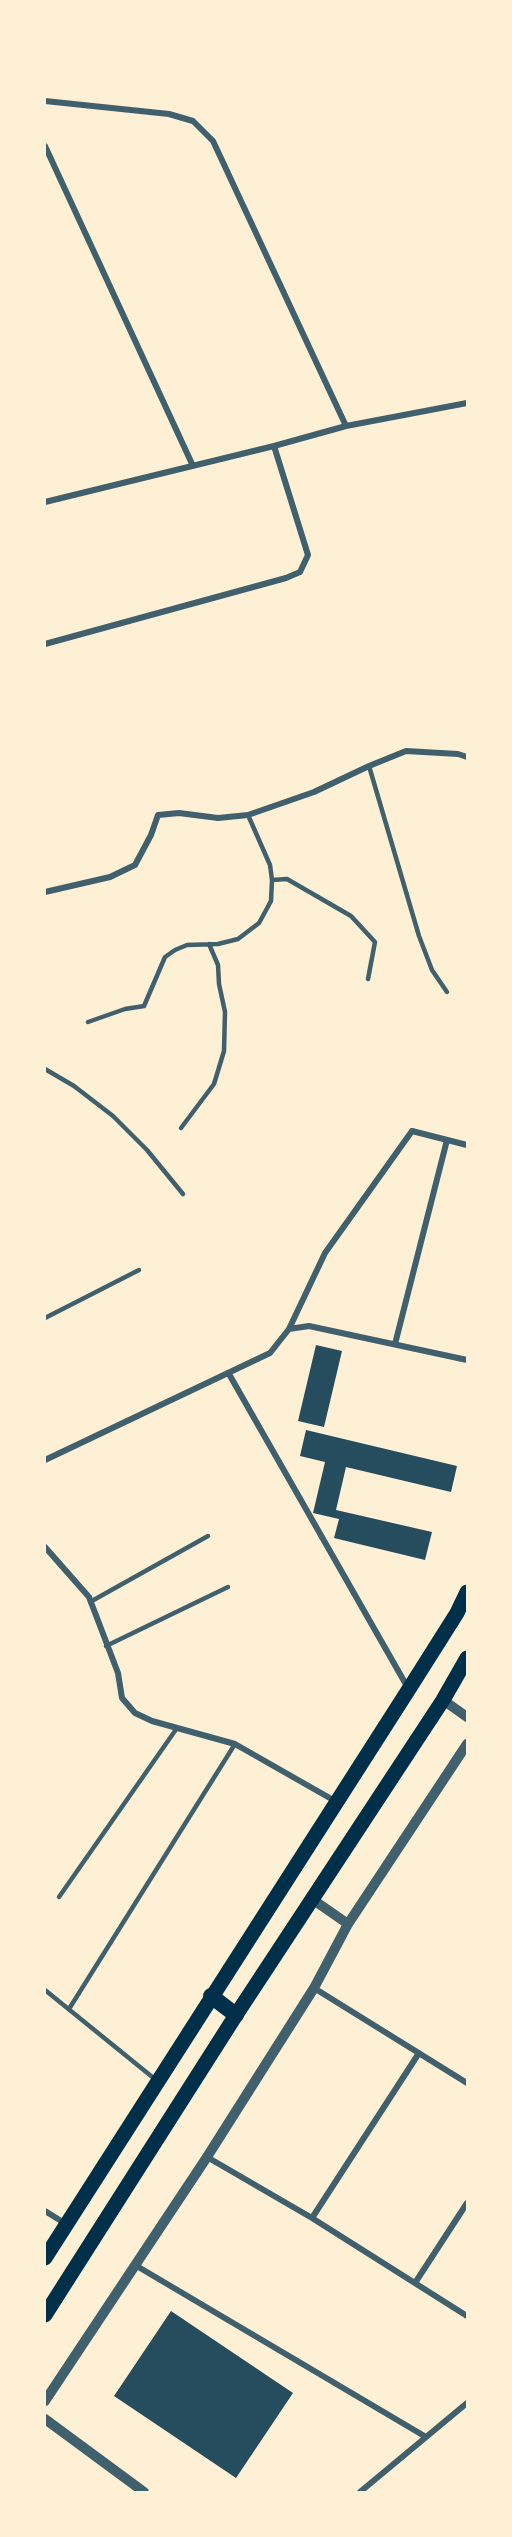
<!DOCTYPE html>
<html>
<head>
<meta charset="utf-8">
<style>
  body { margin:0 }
  #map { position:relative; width:512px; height:2537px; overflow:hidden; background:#fdf0d5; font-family:"Varela Round",sans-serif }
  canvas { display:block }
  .frame { position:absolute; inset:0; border:46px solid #fdf0d5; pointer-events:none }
</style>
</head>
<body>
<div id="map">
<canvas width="512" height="2537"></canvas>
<div class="frame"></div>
</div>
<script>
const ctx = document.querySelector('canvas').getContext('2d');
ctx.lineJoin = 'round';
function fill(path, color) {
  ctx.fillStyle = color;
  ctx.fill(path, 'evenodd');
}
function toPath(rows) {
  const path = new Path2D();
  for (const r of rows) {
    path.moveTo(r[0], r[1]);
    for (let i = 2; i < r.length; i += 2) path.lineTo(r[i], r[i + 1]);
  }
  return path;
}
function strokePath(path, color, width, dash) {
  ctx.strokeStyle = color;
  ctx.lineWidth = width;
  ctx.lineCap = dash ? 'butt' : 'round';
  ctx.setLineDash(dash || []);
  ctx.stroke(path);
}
fill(toPath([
  [316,1345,342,1351,324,1427,298,1421],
  [306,1430,457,1466,451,1492,346,1467,336,1510,432,1532,425,1560,334,1538,339,1519,313,1513,325,1462,300,1456],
  [171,2311,293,2393,236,2478,114,2396]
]), '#264d5e');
strokePath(toPath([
  [369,766,419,936,432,970,447,992],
  [272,880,287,879,351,916,375,942,368,979],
  [88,1022,125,1009,144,1006,165,957,175,950,187,945,218,944,238,939,259,923,271,901,272,880,270,865,248,815],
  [45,1069,74,1086,113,1116,147,1150,183,1194],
  [181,1128,214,1084,224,1051,225,1012,219,984,218,965,209,944],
  [45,1318,139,1270],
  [90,1602,208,1536],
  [106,1646,228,1587],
  [59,1897,177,1728],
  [45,1990,156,2080],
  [69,2009,235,1744]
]), '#3f606c', 4.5);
strokePath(toPath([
  [45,101,169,114,193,121,213,141,346,426],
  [45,146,193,466],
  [45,502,274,446,346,426,467,403],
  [45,644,286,578,300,572,308,555,274,446],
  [45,892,110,877,135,865,151,835,158,815,179,813,218,818,248,815,314,792,369,766,406,751,458,754,467,757],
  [289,1329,325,1253,412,1131,467,1145],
  [395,1344,447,1140],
  [229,1374,408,1688],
  [45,1460,270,1353,289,1329,309,1326,467,1360],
  [45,1547,89,1597,118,1673,122,1698,135,1713,152,1721,235,1744,335,1801],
  [314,1988,467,2083],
  [207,2157,312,2218,467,2316],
  [45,2211,66,2224],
  [312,2218,419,2053],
  [135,2265,426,2437],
  [415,2283,467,2203],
  [360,2492,467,2403]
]), '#3f606c', 6);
strokePath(toPath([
  [443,1700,467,1717],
  [312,1899,348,1924],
  [45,2401,207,2157,314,1988,348,1924,467,1744],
  [45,2419,144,2492]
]), '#3f606c', 10);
strokePath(toPath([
  [45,2258,409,1689,457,1613,467,1592],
  [45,2315,236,2015,443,1700,467,1658]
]), '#003049', 15);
strokePath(toPath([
  [211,1996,236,2015]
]), '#003049', 16);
</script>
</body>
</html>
